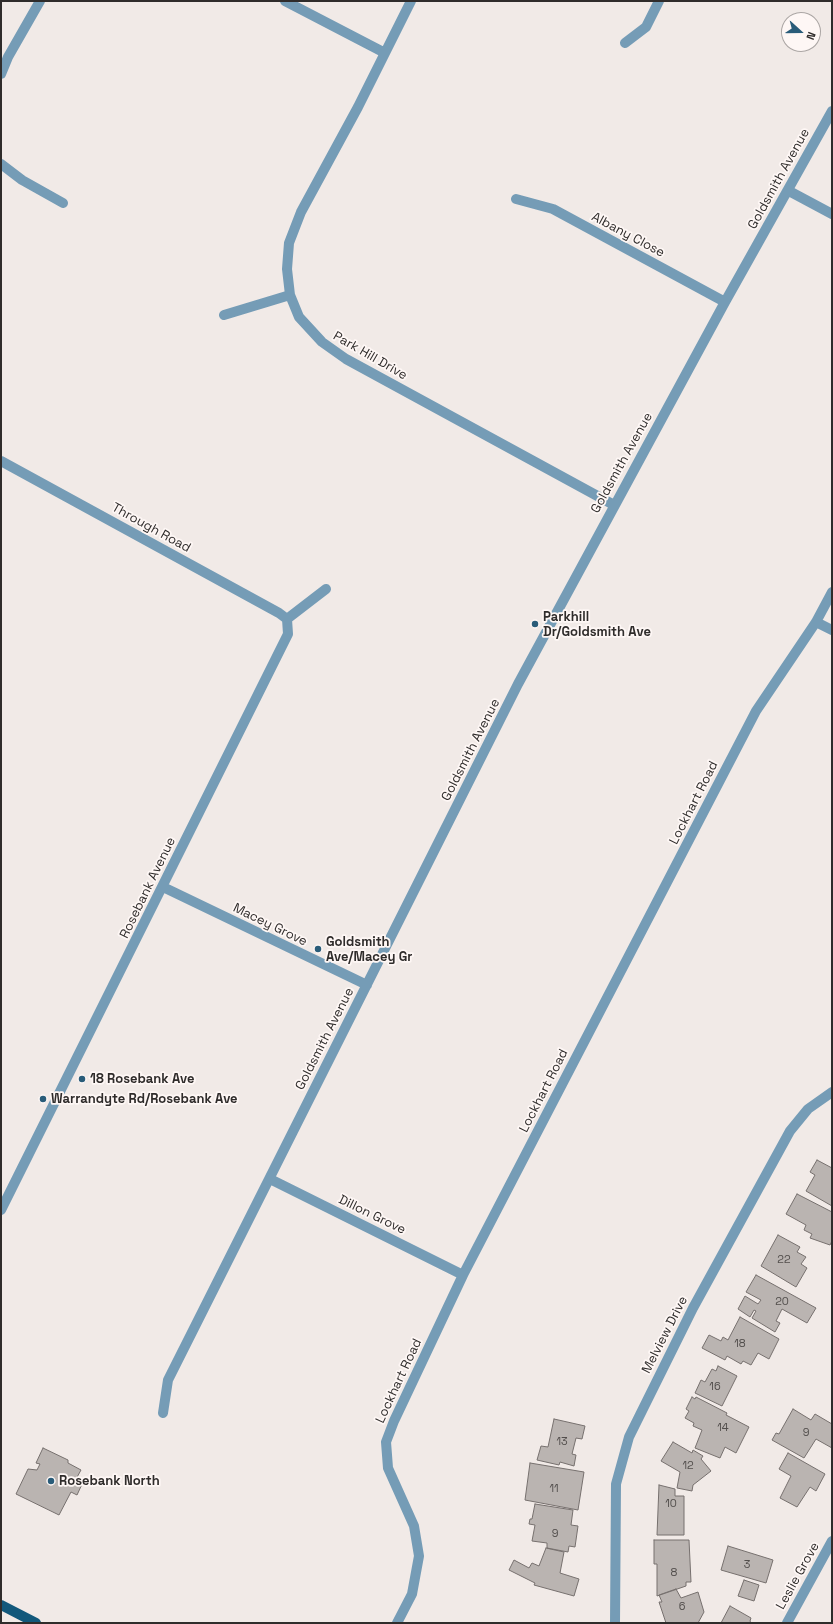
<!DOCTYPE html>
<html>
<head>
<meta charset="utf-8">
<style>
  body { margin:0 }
  #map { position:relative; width:833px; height:1624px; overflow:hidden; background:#f1eae7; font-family:"Space Grotesk",sans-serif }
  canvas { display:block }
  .frame { position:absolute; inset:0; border:2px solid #2f2c2b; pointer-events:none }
  .north { position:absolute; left:781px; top:12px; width:40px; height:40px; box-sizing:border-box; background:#fef7f5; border:1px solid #aba6a4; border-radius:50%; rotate:111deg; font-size:11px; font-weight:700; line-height:16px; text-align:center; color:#2f2c2b }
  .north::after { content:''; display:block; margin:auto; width:14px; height:18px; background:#295c79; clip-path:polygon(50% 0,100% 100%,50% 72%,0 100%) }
</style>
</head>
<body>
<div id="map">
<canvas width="833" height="1624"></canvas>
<div class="frame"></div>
<div class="north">N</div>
</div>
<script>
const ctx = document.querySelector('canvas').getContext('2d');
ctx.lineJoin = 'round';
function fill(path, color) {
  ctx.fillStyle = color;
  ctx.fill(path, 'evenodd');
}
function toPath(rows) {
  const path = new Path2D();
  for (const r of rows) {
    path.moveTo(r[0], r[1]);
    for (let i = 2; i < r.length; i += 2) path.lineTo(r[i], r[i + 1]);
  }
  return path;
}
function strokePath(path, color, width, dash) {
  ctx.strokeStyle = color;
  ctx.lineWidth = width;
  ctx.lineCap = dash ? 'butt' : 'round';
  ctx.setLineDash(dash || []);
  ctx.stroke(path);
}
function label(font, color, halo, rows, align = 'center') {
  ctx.font = font + ' "Space Grotesk",sans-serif';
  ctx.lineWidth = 3.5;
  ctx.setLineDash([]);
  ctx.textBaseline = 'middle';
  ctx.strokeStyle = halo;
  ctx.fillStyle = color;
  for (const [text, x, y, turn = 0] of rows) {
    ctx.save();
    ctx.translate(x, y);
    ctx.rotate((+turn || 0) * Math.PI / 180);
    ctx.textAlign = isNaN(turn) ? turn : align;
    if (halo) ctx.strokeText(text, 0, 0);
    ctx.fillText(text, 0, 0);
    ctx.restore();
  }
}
const building = toPath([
  [817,1160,832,1168,832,1206,806,1191,815,1175,810,1172,817,1160],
  [797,1194,832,1212,832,1241,830,1245,810,1238,812,1234,804,1230,806,1225,786,1214,797,1194],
  [778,1235,800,1247,797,1252,806,1257,801,1264,807,1268,796,1287,761,1266,778,1235],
  [756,1275,816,1308,807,1323,782,1309,776,1321,780,1323,775,1332,752,1318,756,1311,754,1310,750,1317,738,1309,745,1296,758,1304,761,1300,746,1292,756,1275],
  [740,1317,779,1339,769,1359,758,1353,751,1365,743,1361,741,1364,727,1356,725,1360,702,1348,709,1335,721,1341,723,1337,728,1340,740,1317],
  [718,1366,737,1376,722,1406,695,1393,701,1380,705,1382,712,1369,716,1371,718,1366],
  [692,1397,695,1399,696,1397,727,1413,726,1415,749,1427,736,1453,725,1447,720,1458,695,1448,702,1430,693,1426,694,1423,685,1418,689,1411,686,1409,692,1397],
  [793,1409,811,1420,815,1414,832,1424,832,1448,816,1439,804,1458,772,1440,776,1433,779,1434,793,1409],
  [554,1419,585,1426,582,1439,576,1438,572,1454,576,1455,574,1466,560,1462,559,1465,537,1460,541,1446,548,1447,554,1419],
  [673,1442,692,1453,693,1450,703,1456,701,1459,711,1471,693,1485,692,1491,677,1488,680,1472,661,1461,673,1442],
  [43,1448,68,1460,68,1463,81,1470,76,1479,83,1482,77,1495,71,1492,59,1515,16,1494,28,1469,37,1470,40,1464,36,1463,43,1448],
  [788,1453,825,1474,816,1491,810,1487,797,1507,780,1498,791,1476,779,1469,788,1453],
  [530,1463,584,1472,578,1510,525,1500,530,1463],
  [659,1485,675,1489,675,1496,684,1496,684,1535,657,1535,659,1485],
  [535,1504,573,1510,571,1525,578,1526,575,1547,569,1546,568,1552,547,1548,547,1543,532,1541,535,1525,529,1524,530,1519,532,1519,535,1504],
  [654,1540,689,1540,691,1582,686,1582,686,1586,657,1596,657,1564,654,1564,654,1540],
  [728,1546,773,1560,766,1583,721,1570,728,1546],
  [546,1548,564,1552,560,1573,579,1579,574,1596,534,1585,535,1583,509,1570,514,1560,529,1568,532,1563,539,1566,546,1548],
  [744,1580,759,1585,754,1601,738,1596,744,1580],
  [676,1589,681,1598,698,1592,704,1612,698,1623,666,1623,659,1602,662,1602,659,1595,676,1589],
  [730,1606,751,1618,750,1621,751,1623,721,1623,730,1606]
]);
fill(building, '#bab4b1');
strokePath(building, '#76706e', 1);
strokePath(toPath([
  [285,1,385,53],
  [411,1,358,107,301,212,289,243,287,269,290,295,299,317,322,342,346,359,614,505],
  [625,43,646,27,659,1],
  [1,74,8,57,40,1],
  [1,164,22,180,63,203],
  [789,191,832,214],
  [516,199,553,209,725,302],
  [224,315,290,295],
  [1,461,279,613,287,619],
  [816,622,832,630],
  [163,887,367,985],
  [270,1179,463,1275],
  [1,1210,288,634,287,619,326,589],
  [163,1413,168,1380,518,684,725,302,832,111],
  [397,1623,412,1594,419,1556,414,1526,388,1468,386,1442,394,1421,463,1275,756,711,816,622,832,592],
  [615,1623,616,1484,629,1437,693,1308,790,1131,808,1109,832,1092],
  [787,1623,832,1541]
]), '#759cb6', 10);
strokePath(toPath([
  [1,1605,36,1623]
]), '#12587b', 10);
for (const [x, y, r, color] of [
  [535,624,4,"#295c79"],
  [318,949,4,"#295c79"],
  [82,1079,4,"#295c79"],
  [43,1099,4,"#295c79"],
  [51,1481,4,"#295c79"]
]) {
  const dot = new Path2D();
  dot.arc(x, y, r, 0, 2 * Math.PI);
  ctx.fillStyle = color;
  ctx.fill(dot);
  strokePath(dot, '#fef7f5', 1.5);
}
label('11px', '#524e4c', null, [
  ["22",784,1260],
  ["20",782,1302],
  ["18",740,1344],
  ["16",715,1387],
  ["14",723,1428],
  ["9",806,1433],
  ["13",562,1442],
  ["12",688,1466],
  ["11",554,1489],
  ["10",671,1504],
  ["9",555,1534],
  ["3",747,1565],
  ["8",674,1573],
  ["6",682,1607]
]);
label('13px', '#2f2c2b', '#fef7f5', [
  ["Goldsmith Avenue",779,179,-61],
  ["Albany Close",628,235,28],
  ["Park Hill Drive",370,356,30],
  ["Goldsmith Avenue",622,463,-61],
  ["Through Road",151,528,29],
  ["Goldsmith Avenue",471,750,-63],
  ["Lockhart Road",694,803,-63],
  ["Rosebank Avenue",148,888,-64],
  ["Macey Grove",270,925,26],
  ["Goldsmith Avenue",325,1039,-63],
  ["Lockhart Road",544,1091,-63],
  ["Dillon Grove",372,1215,26],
  ["Melview Drive",665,1335,-63],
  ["Lockhart Road",399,1381,-65],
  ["Leslie Grove",798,1576,-61]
]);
label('bold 13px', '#2f2c2b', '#fef7f5', [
  ["Parkhill",543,617],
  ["Dr/Goldsmith Ave",543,632],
  ["Goldsmith",326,942],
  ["Ave/Macey Gr",326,957],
  ["18 Rosebank Ave",90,1079],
  ["Warrandyte Rd/Rosebank Ave",51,1099],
  ["Rosebank North",59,1481]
], 'left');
</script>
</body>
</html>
